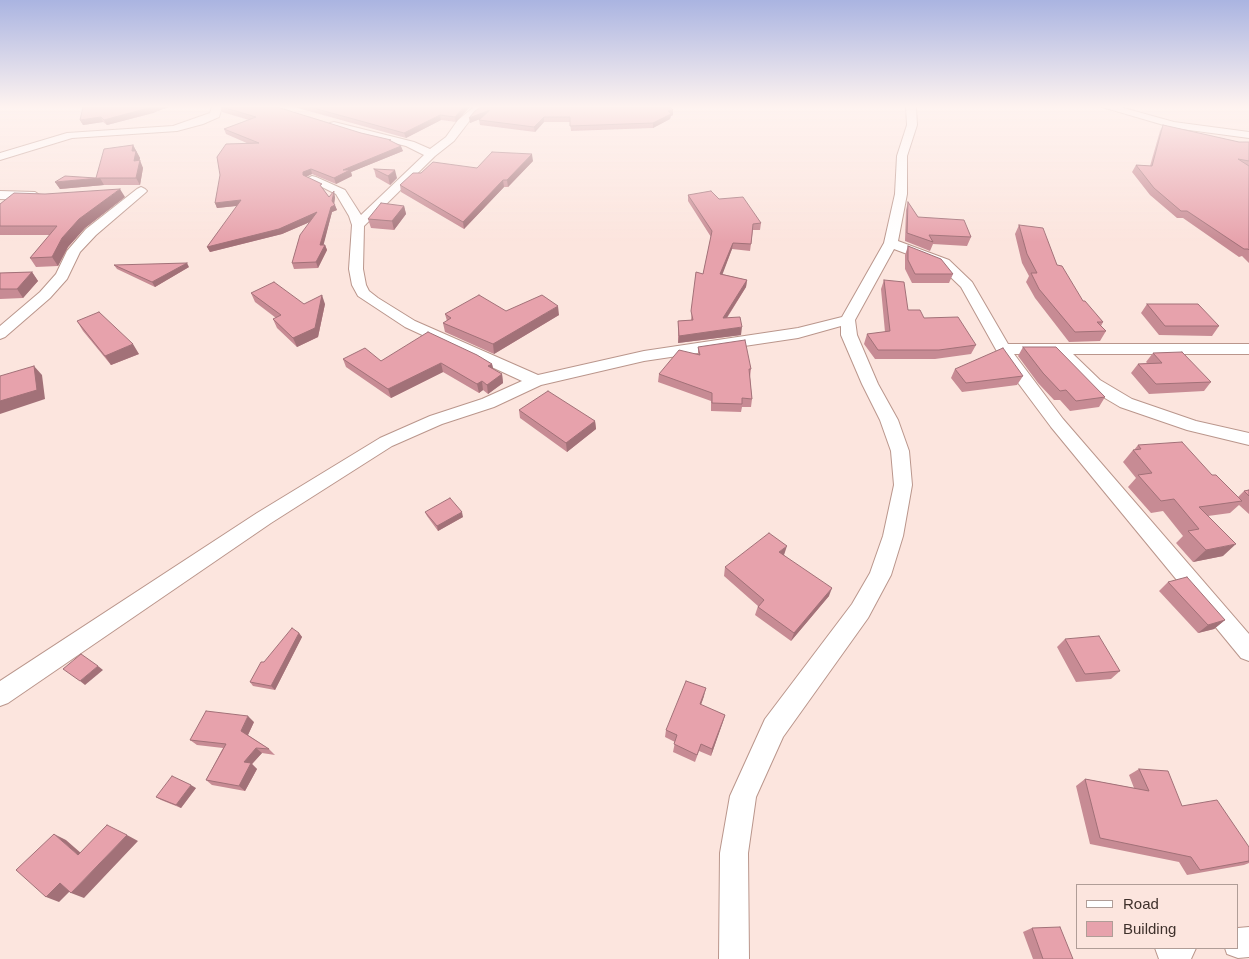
<!DOCTYPE html>
<html>
<head>
<meta charset="utf-8">
<style>
  body { margin:0 }
  #map { position:relative; width:1249px; height:959px; overflow:hidden; background:#fce5de; font-family:Helvetica,sans-serif }
  canvas { display:block }
  .legend { position:absolute; left:1076px; top:884px; width:162px; height:65px; box-sizing:border-box; background:#fce5de; border:1px solid #b09d97; margin:0; padding:6px 9px; list-style:none; font-size:15px; color:#3f312c }
  .legend li { display:flex; align-items:center; gap:10px; height:25px }
  .legend b { width:25px; border:1px solid #b09d97 }
</style>
</head>
<body>
<div id="map">
<canvas width="1249" height="959"></canvas>
<ul class="legend">
<li><b style="height:6px;background:#fff"></b>Road</li>
<li><b style="height:14px;background:#e7a2ac"></b>Building</li>
</ul>
</div>
<script>
const ctx = document.querySelector('canvas').getContext('2d');
ctx.lineJoin = 'round';
function toPath(rows) {
  const path = new Path2D();
  for (const r of rows) {
    path.moveTo(r[0], r[1]);
    for (let i = 2; i < r.length; i += 2) path.lineTo(r[i], r[i + 1]);
  }
  return path;
}
function strokePath(path, color, width, dash) {
  ctx.strokeStyle = color;
  ctx.lineWidth = width;
  ctx.lineCap = dash ? 'butt' : 'round';
  ctx.setLineDash(dash || []);
  ctx.stroke(path);
}
function fill(path, color) {
  ctx.fillStyle = color;
  ctx.fill(path, 'evenodd');
}
const street = toPath([
  [212,107,222,107,219,117,203,124,177,131,72,138,0,160,0,153,67,133,173,126,210,113,212,107],
  [474,107,487,107,474,115,454,141,435,156,364,226,363,269,366,285,369,291,378,298,415,321,538,375,644,351,798,328,842,317,884,243,895,194,897,156,907,125,906,107,916,107,917,125,907,156,907,194,898,241,949,260,972,282,1008,344,1249,344,1249,354,1073,354,1100,380,1132,399,1196,421,1249,433,1249,445,1187,430,1120,407,1088,388,1056,354,1014,354,1063,419,1249,634,1249,661,1241,658,1051,427,1004,364,961,287,939,266,894,249,855,320,857,335,878,384,898,420,909,451,912,485,903,536,891,575,868,618,783,737,756,797,748,853,749,959,719,959,720,853,730,796,765,719,852,604,870,573,883,536,894,485,891,451,880,420,862,384,841,335,841,326,798,338,644,361,541,385,494,407,442,424,392,446,271,523,8,703,0,706,0,681,257,513,380,438,430,416,482,399,522,381,405,327,358,296,352,285,349,269,352,225,349,216,336,194,306,179,312,176,316,177,345,190,361,215,424,155,406,146,330,127,330,123,334,122,414,142,430,149,446,137,458,120,474,107],
  [1102,107,1120,107,1174,122,1249,132,1249,138,1174,128,1102,107],
  [141,187,145,189,147,191,145,193,96,235,80,252,67,279,50,298,5,337,0,339,0,326,40,292,56,274,67,251,86,229,137,189,141,187],
  [0,191,35,192,41,196,35,200,0,199,0,191],
  [1249,927,1249,957,1238,958,1227,954,1225,948,1238,948,1238,928,1249,927],
  [1155,948,1196,948,1191,959,1159,959,1155,948]
]);
strokePath(street, '#ba968c', 2);
fill(street, '#fff');
fill(toPath([
  [83,107,168,107,153,113,107,125,103,122,83,125,80,120],
  [221,107,277,107,361,133,391,140,391,141,403,151,351,172,352,176,336,184,312,174,306,177,323,189,329,197,335,197,334,204,337,210,332,212,323,245,325,245,327,250,318,268,294,269,292,263,310,222,282,234,210,252,207,247,237,206,217,208,215,203,249,144,226,134,224,129,249,120,222,112],
  [294,107,470,107,467,110,456,122,441,120,406,138],
  [481,107,673,110,673,115,671,116,670,119,653,128,571,131,570,122,544,122,535,132,480,125,479,120,480,119,470,123],
  [1163,125,1239,142,1249,142,1249,263,1242,256,1239,257,1183,218,1177,218,1150,195,1132,172,1136,165,1150,166,1160,131],
  [133,145,140,158,139,161,143,168,140,185,104,185,60,189,55,182,96,178],
  [533,161,508,187,504,187,464,229,401,192,400,185,477,168],
  [374,169,397,178,390,185,376,177],
  [688,195,719,199,761,223,760,230,753,230,750,251,732,249,722,274,747,280,746,287,727,318,741,335,678,343,678,321,691,320,696,272,703,274,711,237,688,201],
  [125,197,85,228,68,247,58,266,36,267,30,258,50,235,0,235,0,204],
  [908,202,918,217,971,237,967,246,933,244,930,251,905,241,906,210],
  [404,206,406,214,394,230,371,228,368,219],
  [1019,225,1057,265,1083,301,1103,322,1101,326,1106,331,1100,341,1069,342,1035,298,1026,282,1029,276,1022,263,1015,234],
  [908,246,953,274,949,283,912,283,905,269,905,255],
  [114,265,189,267,155,287,117,269],
  [32,272,38,281,23,298,0,299,0,273],
  [884,280,908,310,976,345,971,354,935,359,875,359,864,344,867,334,885,332,881,289],
  [251,293,304,304,325,304,318,337,297,347,277,328,273,319,276,318,255,302],
  [1147,304,1219,326,1212,336,1159,335,1141,313],
  [506,311,559,315,494,354,445,332,443,323,447,321,445,314],
  [77,321,139,354,111,365,83,331],
  [698,347,751,369,750,377,752,399,751,407,742,407,741,412,711,411,711,401,658,382,659,374,698,355],
  [1023,347,1105,397,1099,407,1070,411,1060,400,1054,400,1038,383,1018,356],
  [1153,353,1211,382,1204,391,1149,394,1131,373,1138,364,1147,363,1146,362],
  [343,359,381,361,492,364,493,369,502,374,503,383,488,394,483,390,479,393,443,372,391,398,346,367],
  [955,369,1023,376,1017,385,962,392,951,378],
  [519,410,595,421,596,429,567,452,520,418],
  [1138,445,1212,475,1238,497,1244,491,1249,490,1249,514,1239,505,1230,513,1208,516,1223,556,1193,562,1176,543,1183,536,1163,511,1151,513,1128,487,1136,478,1123,462,1133,450,1134,450],
  [425,512,463,517,438,531,427,516],
  [784,555,829,596,791,641,755,615,758,606,724,576,725,567],
  [1168,582,1225,620,1214,629,1198,633,1159,591],
  [299,633,302,637,275,690,253,686,250,682,264,662],
  [1065,639,1120,671,1111,679,1076,682,1057,647],
  [704,696,701,705,725,715,711,756,699,751,695,762,673,752,675,742,665,737,666,730],
  [254,722,248,735,269,749,275,755,262,753,252,764,257,769,245,791,212,785,206,780,223,748,197,745,190,740],
  [1139,769,1182,806,1249,847,1249,863,1244,865,1187,875,1179,862,1090,844,1076,786,1085,779,1134,788,1129,775],
  [196,788,181,808,161,800,156,797],
  [1032,928,1073,959,1033,959,1023,932]
]), '#c78b94');
fill(toPath([
  [152,107,168,107,153,113,107,125,104,120],
  [464,107,470,107,467,110,456,122,455,117],
  [490,110,490,115,470,123,469,118],
  [673,110,673,115,671,116,670,119,653,128,653,123,668,111],
  [440,115,441,120,406,138,404,133],
  [101,117,103,122,83,125,80,120],
  [544,117,544,122,535,132,534,127],
  [133,145,140,158,137,169,134,161,132,151],
  [401,146,403,151,351,172,352,176,336,184,334,178,343,170],
  [532,154,533,161,508,187,507,180],
  [140,160,143,168,140,185,136,178],
  [311,169,312,174,305,177,303,175,303,172],
  [395,170,397,178,390,185,388,176],
  [100,178,104,185,60,189,55,182],
  [503,180,504,187,464,229,463,222],
  [120,189,125,197,85,228,68,247,58,266,52,257,62,238,79,219],
  [334,191,335,197,334,205,335,205,337,210,332,212,322,251,320,245,332,201],
  [241,200,244,205,217,208,215,203],
  [404,206,406,214,394,230,392,221],
  [317,212,319,218,282,234,210,252,207,247],
  [733,243,732,249,720,281,720,274],
  [325,245,327,250,318,268,316,262],
  [187,263,189,267,155,287,152,282],
  [32,272,38,281,23,298,17,289],
  [747,280,746,287,722,325,723,318],
  [322,295,325,304,318,337,297,347,293,338],
  [558,306,559,315,494,354,493,344],
  [742,327,741,335,678,343,679,336],
  [133,344,139,354,111,365,105,356],
  [441,363,443,372,391,398,388,389],
  [492,364,494,372,488,366],
  [34,366,42,375,45,399,0,414,0,401],
  [502,374,503,383,488,394,487,385],
  [482,381,483,390,479,393,477,384],
  [595,421,596,429,567,452,566,443],
  [462,512,463,517,438,531,437,526],
  [1236,544,1223,556,1193,562,1206,550],
  [787,546,784,555,777,561,779,552],
  [832,588,829,596,791,641,794,633],
  [1225,620,1214,629,1198,633,1208,625],
  [299,633,302,637,275,690,271,686],
  [98,666,103,670,85,685,80,681],
  [706,688,704,696,698,712,700,704],
  [725,715,723,722,711,756,712,749],
  [248,716,254,722,247,737,241,731],
  [256,748,262,753,252,764,257,769,245,791,239,786,244,762],
  [191,785,196,788,181,808,176,805],
  [54,834,66,840,90,861,78,855],
  [127,835,138,841,84,898,71,893],
  [60,883,73,888,59,902,46,897]
]), '#a27178');
const building = toPath([
  [83,107,152,107,104,120,101,117,80,120,83,107],
  [222,107,277,107,361,133,391,140,389,140,401,146,343,170,350,170,334,178,311,169,303,172,303,175,322,184,320,185,329,197,334,191,332,201,335,205,331,207,320,245,325,245,316,262,292,263,300,235,317,212,279,229,207,247,241,200,215,203,220,175,217,157,226,144,259,143,224,129,256,117,222,107],
  [310,107,464,107,455,117,440,115,404,133,310,107],
  [481,107,670,107,673,110,668,111,671,114,653,123,570,126,570,117,544,117,534,127,479,120,490,110,469,118,475,111,481,107],
  [1163,125,1239,142,1249,142,1249,161,1238,159,1249,166,1249,250,1248,249,1244,249,1187,211,1181,211,1154,188,1136,165,1152,166,1163,125],
  [133,145,132,151,136,151,134,161,140,160,136,178,100,178,55,182,65,176,96,178,104,149,133,145],
  [492,152,532,154,507,180,503,180,463,222,400,185,413,173,421,173,433,162,477,168,492,152],
  [374,169,395,170,388,176,374,169],
  [120,189,79,219,62,238,52,257,30,258,57,226,0,226,0,204,14,193,45,194,120,189],
  [711,191,719,199,743,197,761,223,753,224,751,244,733,243,720,274,747,280,723,318,740,317,742,327,679,336,678,321,693,320,691,311,696,272,703,274,712,231,688,195,711,191],
  [908,202,918,217,964,220,971,237,929,235,933,242,907,233,908,202],
  [381,203,404,206,392,221,368,219,381,203],
  [1019,225,1043,228,1057,265,1062,266,1083,301,1085,301,1103,322,1097,322,1106,331,1075,332,1039,289,1031,273,1037,273,1027,254,1019,225],
  [908,246,941,259,953,274,915,274,908,260,908,246],
  [187,263,152,282,114,265,187,263],
  [32,272,17,289,0,289,0,273,32,272],
  [884,280,904,282,908,310,920,310,924,318,958,317,976,345,939,350,878,350,867,334,890,331,884,280],
  [274,282,304,304,322,295,315,328,293,338,273,319,281,315,251,293,274,282],
  [479,295,506,311,542,295,558,306,493,344,443,323,451,318,445,314,479,295],
  [1147,304,1198,304,1219,326,1165,326,1147,304],
  [99,312,133,344,105,356,77,321,99,312],
  [428,332,477,355,492,364,488,366,502,374,487,385,482,381,477,384,441,363,388,389,343,359,365,348,381,361,428,332],
  [745,340,751,369,749,369,752,399,742,398,742,404,712,403,712,393,659,374,679,350,700,355,698,347,745,340],
  [1023,347,1056,347,1105,397,1076,401,1066,390,1060,391,1043,373,1023,347],
  [1003,348,1023,376,966,383,955,369,1003,348],
  [1182,352,1211,382,1156,384,1138,364,1162,363,1153,353,1182,352],
  [34,366,37,390,0,401,0,376,34,366],
  [548,391,595,421,566,443,519,410,548,391],
  [1182,442,1212,475,1216,475,1242,501,1199,507,1236,544,1206,550,1188,531,1199,529,1174,499,1161,501,1138,475,1152,473,1133,450,1141,449,1138,445,1182,442],
  [1249,490,1249,496,1244,491,1249,490],
  [450,498,462,512,437,526,425,512,450,498],
  [769,533,787,546,779,552,832,588,794,633,758,607,764,600,725,567,769,533],
  [1187,577,1225,620,1208,625,1168,582,1187,577],
  [292,628,299,633,271,686,250,682,261,662,264,662,292,628],
  [1099,636,1120,671,1085,674,1065,639,1099,636],
  [81,654,98,666,80,681,63,669,81,654],
  [686,681,706,688,700,704,725,715,712,749,701,744,697,755,674,744,677,735,666,730,686,681],
  [206,711,248,716,241,731,269,749,256,748,244,762,251,763,239,786,206,780,226,744,190,740,206,711],
  [1139,769,1168,771,1182,806,1217,800,1249,847,1249,861,1200,870,1191,857,1100,838,1085,779,1149,791,1139,769],
  [172,776,191,785,176,805,156,797,172,776],
  [107,825,127,835,71,893,60,883,46,897,16,870,54,834,78,855,107,825],
  [1060,927,1073,959,1043,959,1032,928,1060,927]
]);
fill(building, '#e7a2ac');
strokePath(building, '#a27178', 1);
const sky = ctx.createLinearGradient(0, 0, 0, 242);
sky.addColorStop(0, '#aab4e1');
sky.addColorStop(0.44, '#fef3f0');
sky.addColorStop(1, '#fef3f000');
ctx.fillStyle = sky;
ctx.fillRect(0, 0, 1249, 242);
</script>
</body>
</html>
